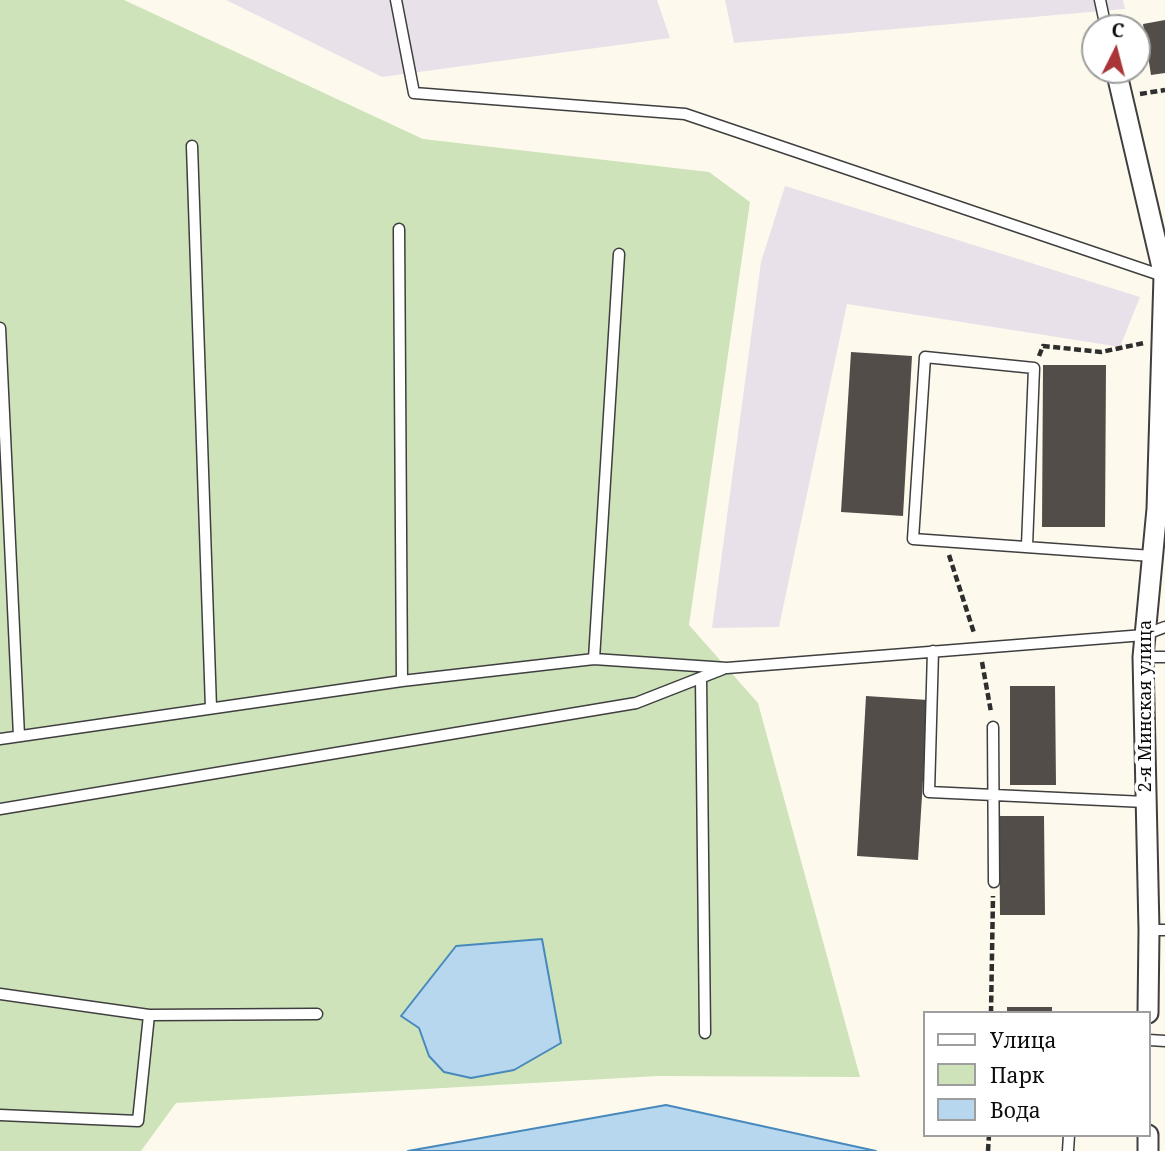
<!DOCTYPE html>
<html>
<head>
<meta charset="utf-8">
<style>
  body { margin:0 }
  #map { position:relative; width:1165px; height:1151px; overflow:hidden; background:#fdfaed; font-family:"Noto Serif",serif }
  canvas { display:block }
  .legend { position:absolute; left:923px; top:1011px; width:228px; height:126px; box-sizing:border-box; background:#fff; border:2px solid #9e9e9e; margin:0; padding:9px 12px; list-style:none; font-size:21px; color:#0c0c0c }
  .legend li { display:flex; align-items:center; gap:14px; height:35px }
  .legend b { width:35px; border:2px solid #9e9e9e }
  .north { position:absolute; left:1081px; top:14px; width:70px; height:70px; box-sizing:border-box; background:#fff; border:2px solid #9e9e9e; border-radius:50%; rotate:6deg; font-size:19px; font-weight:700; line-height:28px; text-align:center; color:#0c0c0c }
  .north::after { content:''; display:block; margin:auto; width:24px; height:32px; background:#aa3536; clip-path:polygon(50% 0,100% 100%,50% 72%,0 100%) }
</style>
</head>
<body>
<div id="map">
<canvas width="1165" height="1151"></canvas>
<ul class="legend">
<li><b style="height:9px;background:#fff"></b>Улица</li>
<li><b style="height:19px;background:#cee3ba"></b>Парк</li>
<li><b style="height:19px;background:#b7d7ee"></b>Вода</li>
</ul>
<div class="north">С</div>
</div>
<script>
const ctx = document.querySelector('canvas').getContext('2d');
ctx.lineJoin = 'round';
function fill(path, color) {
  ctx.fillStyle = color;
  ctx.fill(path, 'evenodd');
}
function toPath(rows) {
  const path = new Path2D();
  for (const r of rows) {
    path.moveTo(r[0], r[1]);
    for (let i = 2; i < r.length; i += 2) path.lineTo(r[i], r[i + 1]);
  }
  return path;
}
function strokePath(path, color, width, dash) {
  ctx.strokeStyle = color;
  ctx.lineWidth = width;
  ctx.lineCap = dash ? 'butt' : 'round';
  ctx.setLineDash(dash || []);
  ctx.stroke(path);
}
function label(font, color, halo, rows, align = 'center') {
  ctx.font = font + ' "Noto Serif",serif';
  ctx.lineWidth = 7;
  ctx.setLineDash([]);
  ctx.textBaseline = 'middle';
  ctx.strokeStyle = halo;
  ctx.fillStyle = color;
  for (const [text, x, y, turn = 0] of rows) {
    ctx.save();
    ctx.translate(x, y);
    ctx.rotate((+turn || 0) * Math.PI / 180);
    ctx.textAlign = isNaN(turn) ? turn : align;
    if (halo) ctx.strokeText(text, 0, 0);
    ctx.fillText(text, 0, 0);
    ctx.restore();
  }
}
fill(toPath([
  [226,0,657,0,670,38,382,77],
  [725,0,1123,0,1125,9,734,43],
  [785,186,1140,297,1120,347,847,304,779,627,712,628,761,262]
]), '#e9e1ea');
fill(toPath([
  [0,0,124,0,423,139,709,172,750,202,689,625,758,703,860,1077,658,1076,176,1103,141,1151,0,1151]
]), '#cee3ba');
const water = toPath([
  [542,939,561,1043,514,1070,471,1078,444,1072,429,1056,419,1028,401,1016,456,946,542,939],
  [666,1105,876,1151,408,1151,666,1105]
]);
fill(water, '#b7d7ee');
strokePath(water, '#4789bc', 2);
fill(toPath([
  [1165,20,1165,73,1151,75,1143,24],
  [851,352,912,356,903,516,841,512],
  [1043,365,1106,365,1105,527,1042,527],
  [1010,686,1055,686,1056,785,1010,785],
  [866,696,928,700,918,860,857,856],
  [999,816,1044,816,1045,915,1000,915],
  [1007,1007,1052,1007,1052,1013,1007,1013]
]), '#534d49');
const lane = toPath([
  [396,0,414,93,685,114,1163,276],
  [1100,0,1106,28],
  [192,146,211,708],
  [399,229,402,681],
  [0,328,19,736],
  [1027,546,1034,368,925,357,913,539,1152,556],
  [933,651,929,792,1145,802],
  [1143,657,1165,657],
  [594,659,619,254],
  [701,678,705,1033],
  [993,727,994,882],
  [0,739,402,681,594,659,727,668,1144,635,1165,627],
  [0,809,636,703,723,669],
  [1149,930,1165,930],
  [0,994,149,1015,317,1014],
  [1149,1040,1165,1041],
  [0,1115,138,1121,149,1015],
  [1068,1151,1069,1135]
]);
const street = toPath([
  [1116,70,1164,276,1157,509,1143,657,1149,930,1148,1013],
  [1148,1135,1148,1151]
]);
strokePath(lane, '#3f3f3f', 13);
strokePath(street, '#3f3f3f', 23);
strokePath(toPath([
  [1140,94,1165,90],
  [1039,356,1043,346,1101,352,1144,343],
  [949,555,974,633],
  [982,662,991,712],
  [991,1013,993,896],
  [988,1151,989,1135]
]), '#2e2e2e', 4.5, [7, 3.5]);
strokePath(lane, '#fff', 10);
strokePath(street, '#fff', 19);
label('18px', '#0c0c0c', '#fff', [
  ["2-я Минская улица",1146,706,-90]
]);
</script>
</body>
</html>
